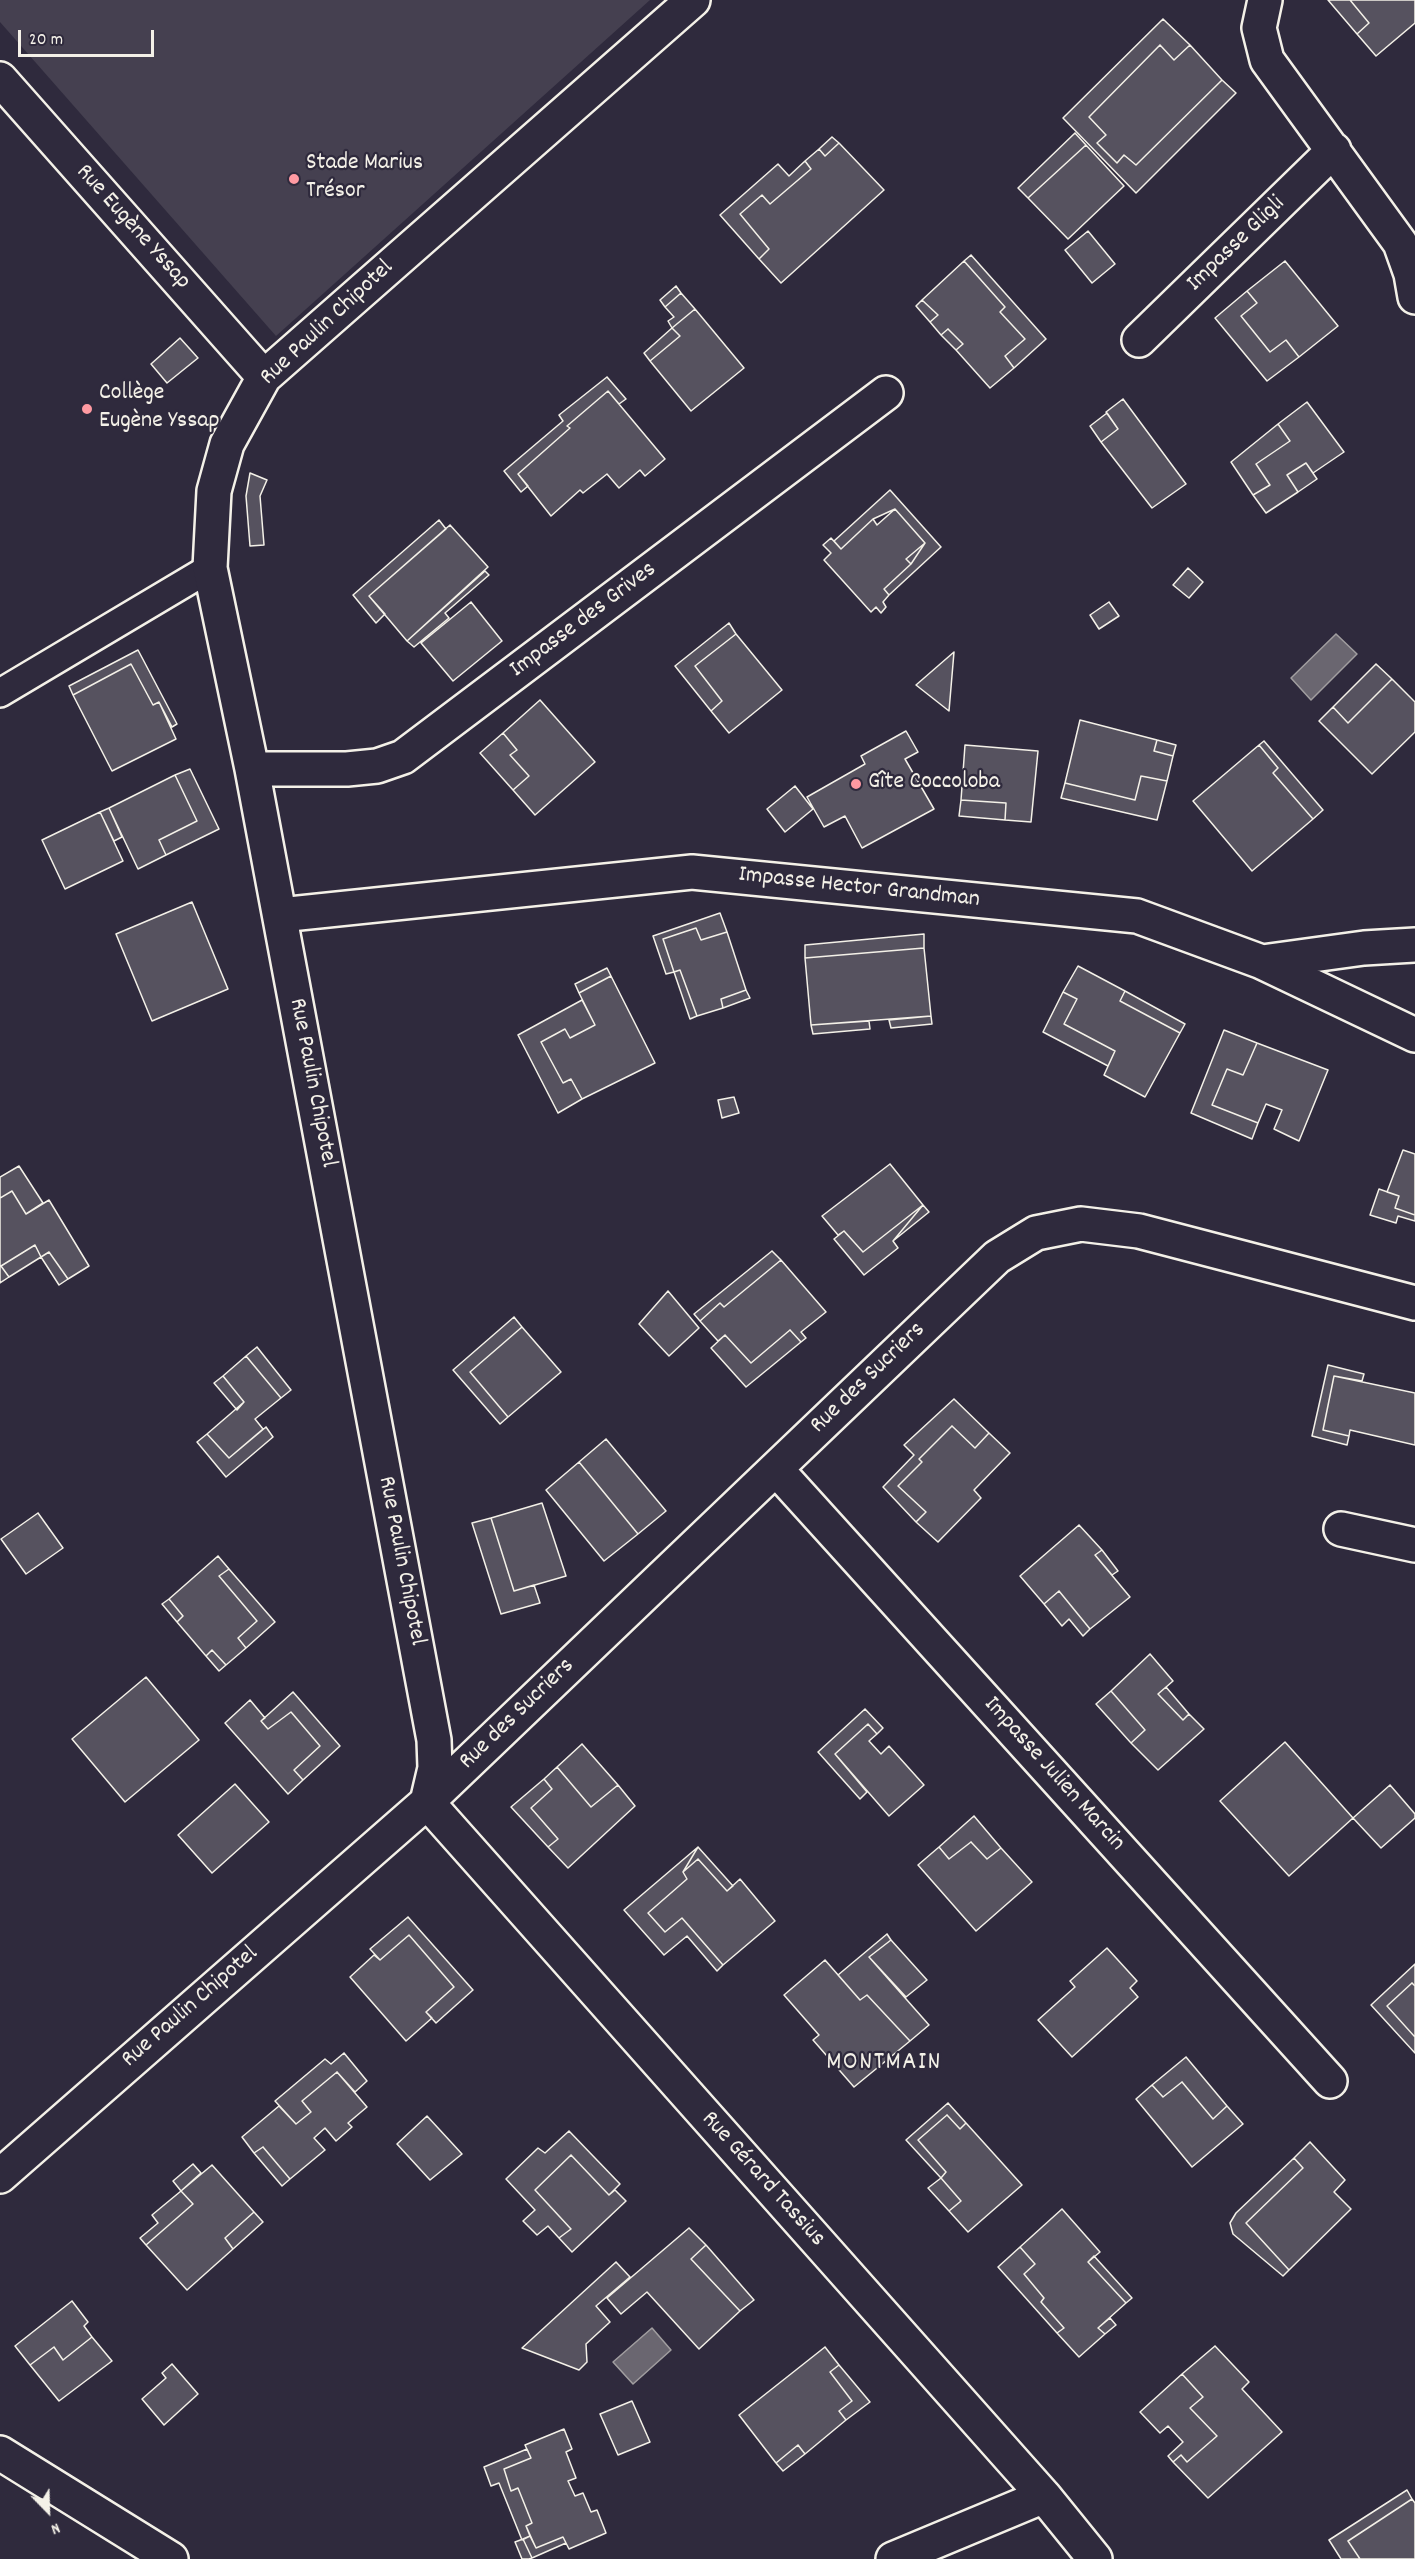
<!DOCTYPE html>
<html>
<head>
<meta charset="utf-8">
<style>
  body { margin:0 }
  #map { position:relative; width:1415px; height:2559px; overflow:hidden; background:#2f2a3d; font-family:Dekko,sans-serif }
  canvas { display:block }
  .north { position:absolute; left:18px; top:2481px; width:60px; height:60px; -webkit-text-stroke:4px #2f2a3d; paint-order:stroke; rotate:157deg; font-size:16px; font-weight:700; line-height:24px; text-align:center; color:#f4f1e8 }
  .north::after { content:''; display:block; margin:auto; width:21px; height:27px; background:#f4f1e8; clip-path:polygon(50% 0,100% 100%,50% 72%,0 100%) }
  .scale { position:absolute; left:18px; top:30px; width:136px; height:27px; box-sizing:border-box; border:3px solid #f4f1e8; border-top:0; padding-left:8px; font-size:18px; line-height:21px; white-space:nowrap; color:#f4f1e8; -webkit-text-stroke:4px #2f2a3d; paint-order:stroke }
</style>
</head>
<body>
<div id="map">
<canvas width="1415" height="2559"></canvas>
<div class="north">N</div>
<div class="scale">20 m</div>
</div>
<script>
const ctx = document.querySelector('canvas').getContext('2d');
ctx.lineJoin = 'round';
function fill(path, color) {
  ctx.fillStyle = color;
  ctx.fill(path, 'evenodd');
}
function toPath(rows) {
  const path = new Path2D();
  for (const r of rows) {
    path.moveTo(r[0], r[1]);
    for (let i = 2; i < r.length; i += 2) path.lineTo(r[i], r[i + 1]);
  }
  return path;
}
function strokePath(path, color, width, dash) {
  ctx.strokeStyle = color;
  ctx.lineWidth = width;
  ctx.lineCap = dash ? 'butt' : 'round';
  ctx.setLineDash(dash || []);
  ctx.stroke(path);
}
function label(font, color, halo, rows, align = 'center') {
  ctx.font = font + ' Dekko,sans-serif';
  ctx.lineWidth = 4.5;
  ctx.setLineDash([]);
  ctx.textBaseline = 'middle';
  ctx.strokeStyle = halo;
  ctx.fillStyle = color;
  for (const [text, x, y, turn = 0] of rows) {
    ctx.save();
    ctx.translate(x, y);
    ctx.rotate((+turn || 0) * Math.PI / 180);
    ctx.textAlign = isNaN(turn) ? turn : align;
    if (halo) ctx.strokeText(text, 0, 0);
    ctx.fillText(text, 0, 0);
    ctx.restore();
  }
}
fill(toPath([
  [0,0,650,0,276,336,0,22]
]), '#454050');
const water = toPath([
  [1336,634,1357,654,1311,700,1291,678,1336,634],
  [652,2328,671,2350,633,2384,613,2362,652,2328]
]);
fill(water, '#6a6670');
strokePath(water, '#a19ea0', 1.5);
const building = toPath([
  [1328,0,1350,0,1369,23,1357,34,1328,0],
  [1350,0,1415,0,1415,23,1376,56,1357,34,1369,23,1350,0],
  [1163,19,1190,45,1174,60,1160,45,1089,117,1106,135,1097,143,1117,163,1124,155,1136,165,1222,80,1236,93,1136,193,1063,118,1163,19],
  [1160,45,1174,60,1190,45,1222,80,1136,165,1124,155,1117,163,1097,143,1106,135,1089,117,1160,45],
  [1075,133,1086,145,1028,198,1018,188,1075,133],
  [832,137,839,143,825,156,819,149,832,137],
  [839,143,884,190,781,283,759,259,769,249,740,214,762,195,770,204,811,169,805,161,819,149,825,156,839,143],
  [1086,145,1124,186,1068,239,1028,198,1086,145],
  [805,161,811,169,770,204,762,195,740,214,769,249,759,259,720,215,778,164,789,176,805,161],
  [1088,231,1115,264,1092,283,1065,250,1088,231],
  [971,255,1046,339,1014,368,1005,356,1025,339,1000,312,1005,307,964,261,971,255],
  [964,261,1005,307,1000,312,1025,339,1005,356,1014,368,990,388,956,350,963,344,948,329,941,335,930,322,938,315,922,300,964,261],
  [1285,261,1338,326,1299,357,1286,340,1270,352,1241,316,1257,303,1247,291,1285,261],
  [676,286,681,293,665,307,660,300,676,286],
  [1247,291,1257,303,1241,316,1270,352,1286,340,1299,357,1267,381,1215,318,1247,291],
  [681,293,695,309,672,328,668,321,674,317,665,307,681,293],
  [922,300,938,315,930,322,916,306,922,300],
  [695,309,744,368,691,411,650,361,680,336,672,328,695,309],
  [672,328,680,336,650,361,644,353,672,328],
  [948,329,963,344,956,350,941,335,948,329],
  [180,338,198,358,167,383,151,364,180,338],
  [607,377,626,399,619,404,608,391,567,426,570,428,518,474,528,486,521,492,504,471,563,421,559,415,607,377],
  [608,391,665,459,645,476,640,470,619,488,607,474,583,493,580,490,551,516,518,474,570,428,567,426,608,391],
  [1123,399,1186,484,1152,508,1101,442,1118,429,1106,412,1123,399],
  [1307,402,1344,452,1313,473,1306,463,1287,475,1298,492,1266,513,1253,495,1270,485,1256,464,1290,441,1278,424,1307,402],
  [1107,413,1118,429,1101,442,1090,426,1107,413],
  [1278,424,1290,441,1256,464,1270,485,1253,495,1231,462,1278,424],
  [1306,463,1317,479,1298,492,1287,475,1306,463],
  [250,473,267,480,260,496,264,545,250,546,246,496,250,473],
  [890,490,941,547,889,595,884,589,911,564,925,543,895,509,873,519,841,549,834,541,890,490],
  [895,509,925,543,906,559,911,564,884,589,889,595,883,602,886,607,881,613,876,607,871,612,824,560,831,553,823,545,831,538,841,549,873,519,877,525,895,509],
  [439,520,446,529,369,596,385,614,376,623,353,595,439,520],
  [450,525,488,567,407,641,369,596,450,525],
  [925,543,911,564,906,559,925,543],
  [1188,568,1203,582,1189,598,1173,585,1188,568],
  [485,571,489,575,445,613,449,618,414,647,407,641,485,571],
  [471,602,502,641,453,681,421,643,471,602],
  [1109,602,1119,616,1099,629,1090,615,1109,602],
  [729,623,736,634,695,666,722,701,711,711,675,666,729,623],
  [736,634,782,690,729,733,711,711,722,701,695,666,736,634],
  [138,650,177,724,172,727,159,702,153,705,131,664,73,695,69,686,138,650],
  [954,652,949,711,916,685,954,652],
  [131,664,153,705,159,702,176,739,112,771,73,695,131,664],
  [1376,664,1392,679,1348,723,1333,707,1376,664],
  [1392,679,1415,702,1415,732,1372,774,1319,721,1333,707,1348,723,1392,679],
  [540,700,595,762,535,815,513,790,529,776,510,755,517,750,503,733,540,700],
  [1080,720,1157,740,1154,751,1173,756,1167,781,1141,776,1135,800,1065,783,1080,720],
  [906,731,918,752,905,759,934,809,862,848,845,816,824,827,807,797,865,764,861,756,906,731],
  [503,733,517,750,510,755,529,776,513,790,480,753,503,733],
  [1157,740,1176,745,1173,756,1154,751,1157,740],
  [1264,741,1323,810,1313,819,1273,773,1278,768,1259,745,1264,741],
  [965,745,1038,751,1031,822,1005,820,1006,803,961,800,965,745],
  [1259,745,1278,768,1273,773,1313,819,1252,871,1193,801,1259,745],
  [190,769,219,829,166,855,159,840,197,821,175,775,190,769],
  [175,775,197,821,159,840,166,855,138,869,109,808,175,775],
  [1141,776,1167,781,1157,820,1061,798,1065,783,1135,800,1141,776],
  [795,786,813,809,785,832,767,809,795,786],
  [961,800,1006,803,1005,820,959,816,961,800],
  [109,808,122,837,114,841,100,812,109,808],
  [100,812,123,861,65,889,42,840,100,812],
  [192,902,228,989,152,1021,116,934,192,902],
  [720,913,727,932,701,940,696,928,663,939,674,972,666,974,653,936,720,913],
  [696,928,701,940,727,932,746,990,721,999,723,1008,697,1016,680,970,674,972,663,939,696,928],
  [924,934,924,948,805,958,805,945,924,934],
  [924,948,931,1016,811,1025,805,958,924,948],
  [1078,966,1125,991,1120,1001,1180,1033,1145,1097,1104,1075,1115,1051,1064,1024,1077,999,1063,992,1078,966],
  [607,968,611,976,579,993,575,984,607,968],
  [680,970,697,1016,690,1019,674,972,680,970],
  [611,976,655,1063,582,1099,571,1079,563,1083,541,1042,565,1029,570,1038,595,1025,579,993,611,976],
  [746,990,750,998,723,1008,721,999,746,990],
  [1125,991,1185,1024,1180,1033,1120,1001,1125,991],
  [1063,992,1077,999,1064,1024,1115,1051,1108,1066,1043,1032,1063,992],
  [582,1000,595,1025,570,1038,565,1029,541,1042,563,1083,571,1079,582,1099,558,1113,518,1035,582,1000],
  [931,1016,932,1024,891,1028,889,1020,931,1016],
  [869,1021,870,1029,813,1034,811,1025,869,1021],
  [1224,1030,1257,1043,1243,1075,1227,1069,1212,1105,1258,1123,1252,1139,1191,1113,1224,1030],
  [1257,1043,1328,1070,1299,1141,1274,1129,1282,1110,1266,1104,1258,1123,1212,1105,1227,1069,1243,1075,1257,1043],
  [734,1097,739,1113,722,1118,718,1100,734,1097],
  [1403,1150,1415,1154,1415,1215,1395,1208,1399,1196,1387,1192,1403,1150],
  [890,1164,923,1205,863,1252,844,1231,838,1235,822,1216,890,1164],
  [19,1166,43,1203,26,1214,12,1191,0,1198,0,1177,19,1166],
  [1379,1189,1399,1196,1395,1208,1415,1215,1415,1221,1398,1216,1396,1223,1370,1215,1379,1189],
  [12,1191,26,1214,49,1200,89,1266,68,1279,49,1252,41,1257,35,1245,1,1266,9,1277,0,1283,0,1198,12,1191],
  [923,1205,929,1212,893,1241,923,1205],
  [923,1205,893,1241,898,1248,864,1275,834,1239,844,1231,863,1252,923,1205],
  [35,1245,41,1257,9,1277,1,1266,35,1245],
  [772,1251,781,1260,724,1307,720,1303,700,1321,694,1314,772,1251],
  [49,1252,68,1279,59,1285,41,1257,49,1252],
  [781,1260,826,1312,801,1332,806,1338,801,1342,790,1330,751,1363,725,1335,718,1341,700,1321,720,1303,724,1307,781,1260],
  [668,1291,699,1328,669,1356,639,1324,668,1291],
  [514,1317,522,1327,470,1372,508,1417,500,1424,453,1370,514,1317],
  [522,1327,561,1372,508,1417,470,1372,522,1327],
  [790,1330,801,1342,746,1387,711,1348,725,1335,751,1363,790,1330],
  [257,1347,291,1390,281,1398,246,1356,257,1347],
  [246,1356,281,1398,255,1419,263,1429,229,1458,207,1434,244,1402,223,1376,246,1356],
  [1328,1365,1364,1374,1362,1381,1334,1376,1323,1430,1349,1436,1347,1445,1312,1436,1328,1365],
  [223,1376,244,1402,237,1410,214,1383,223,1376],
  [1334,1376,1415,1393,1415,1445,1350,1430,1349,1436,1323,1430,1334,1376],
  [954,1399,989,1433,975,1448,952,1426,919,1459,922,1462,898,1486,926,1512,916,1522,883,1487,914,1455,904,1445,954,1399],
  [952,1426,975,1448,989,1433,1010,1453,974,1490,981,1498,938,1542,916,1522,926,1512,898,1486,922,1462,919,1459,952,1426],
  [266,1427,273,1437,226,1477,197,1442,207,1434,229,1458,266,1427],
  [606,1439,666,1511,638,1534,579,1462,606,1439],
  [579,1462,638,1534,604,1561,546,1490,579,1462],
  [542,1503,566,1576,514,1591,491,1518,542,1503],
  [38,1513,63,1548,26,1574,1,1539,38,1513],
  [491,1518,514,1591,534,1585,540,1603,501,1614,472,1523,491,1518],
  [1079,1525,1102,1550,1095,1555,1130,1597,1090,1629,1059,1591,1044,1604,1020,1576,1079,1525],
  [1102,1550,1118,1571,1112,1575,1095,1555,1102,1550],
  [218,1556,229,1569,219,1576,257,1621,238,1638,246,1648,226,1665,212,1650,206,1656,177,1622,183,1616,169,1599,218,1556],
  [229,1569,275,1622,246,1648,238,1638,257,1621,219,1576,229,1569],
  [1059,1591,1090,1629,1083,1636,1069,1619,1062,1626,1044,1604,1059,1591],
  [169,1599,183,1616,177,1622,162,1604,169,1599],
  [212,1650,226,1665,219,1671,206,1656,212,1650],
  [1150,1654,1173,1681,1158,1694,1183,1720,1189,1714,1204,1729,1158,1770,1131,1743,1145,1730,1111,1691,1150,1654],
  [146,1677,199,1740,125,1802,72,1739,146,1677],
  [1166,1687,1189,1714,1183,1720,1158,1694,1166,1687],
  [1111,1691,1145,1730,1131,1743,1096,1704,1111,1691],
  [293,1692,340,1746,303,1780,294,1770,320,1746,291,1712,268,1729,261,1721,293,1692],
  [250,1700,265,1718,261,1721,268,1729,291,1712,320,1746,294,1770,303,1780,288,1794,225,1723,250,1700],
  [865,1709,883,1728,877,1734,868,1724,835,1754,867,1792,860,1799,818,1752,865,1709],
  [868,1724,877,1734,869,1741,881,1754,889,1746,924,1785,889,1816,835,1754,868,1724],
  [1285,1742,1353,1818,1289,1876,1220,1801,1285,1742],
  [582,1744,618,1785,591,1807,557,1767,582,1744],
  [557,1767,591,1807,618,1785,635,1806,568,1868,548,1847,558,1839,531,1808,552,1789,544,1779,557,1767],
  [544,1779,552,1789,531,1808,558,1839,548,1847,511,1807,544,1779],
  [235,1784,269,1822,212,1873,178,1835,235,1784],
  [1390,1785,1415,1814,1415,1818,1381,1848,1353,1818,1390,1785],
  [974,1816,1001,1848,987,1859,971,1842,949,1859,939,1847,974,1816],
  [971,1842,987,1859,1001,1848,1032,1882,976,1931,918,1865,939,1847,949,1859,971,1842],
  [698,1847,683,1872,687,1879,648,1913,665,1932,682,1918,723,1965,717,1971,687,1936,664,1955,624,1910,698,1847],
  [698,1847,733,1886,727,1891,698,1859,683,1872,698,1847],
  [698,1859,727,1891,740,1879,775,1921,723,1965,682,1918,665,1932,648,1913,687,1879,683,1872,698,1859],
  [408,1917,473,1990,436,2023,426,2012,454,1987,409,1935,380,1960,370,1949,408,1917],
  [887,1934,891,1940,869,1957,929,2025,910,2041,867,1995,860,2000,838,1975,887,1934],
  [409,1935,454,1987,426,2012,432,2018,406,2041,350,1977,374,1955,380,1960,409,1935],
  [891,1940,927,1980,906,1997,869,1957,891,1940],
  [1107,1948,1137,1981,1130,1988,1138,1997,1072,2057,1038,2020,1075,1987,1070,1981,1107,1948],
  [825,1960,860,2000,867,1995,910,2041,854,2087,813,2040,819,2035,784,1995,825,1960],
  [1415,1964,1415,1986,1412,1983,1387,2006,1415,2037,1415,2053,1371,2005,1415,1964],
  [1412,1983,1415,1986,1415,2037,1387,2006,1412,1983],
  [344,2053,367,2081,355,2092,337,2072,302,2101,311,2112,296,2124,275,2101,325,2059,331,2064,344,2053],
  [1186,2057,1227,2106,1213,2119,1182,2082,1163,2097,1152,2085,1186,2057],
  [337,2072,367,2107,348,2123,352,2127,336,2141,325,2128,314,2138,325,2150,290,2179,263,2147,254,2153,242,2137,279,2106,296,2124,311,2112,302,2101,337,2072],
  [1182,2082,1213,2119,1227,2106,1243,2124,1192,2167,1136,2099,1152,2085,1163,2097,1182,2082],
  [948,2103,966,2123,960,2129,947,2115,918,2140,946,2172,941,2178,906,2140,948,2103],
  [947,2115,960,2129,966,2123,1022,2185,968,2232,949,2211,961,2201,941,2178,946,2172,918,2140,947,2115],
  [427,2116,462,2154,430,2180,397,2144,427,2116],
  [569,2131,620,2184,609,2195,571,2155,535,2190,571,2229,559,2238,548,2226,537,2235,523,2221,535,2210,506,2179,538,2148,545,2153,569,2131],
  [1310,2142,1345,2180,1334,2192,1351,2209,1289,2270,1246,2223,1303,2168,1294,2158,1310,2142],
  [263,2147,290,2179,282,2186,254,2153,263,2147],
  [571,2155,609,2195,615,2190,626,2201,572,2252,559,2238,571,2229,535,2190,571,2155],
  [1294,2158,1303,2168,1246,2223,1289,2270,1283,2276,1233,2234,1230,2223,1236,2213,1294,2158],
  [193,2164,201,2173,181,2191,173,2181,193,2164],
  [212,2165,254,2212,225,2238,233,2249,187,2290,146,2245,193,2204,181,2191,212,2165],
  [941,2178,961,2201,949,2211,928,2188,941,2178],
  [181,2191,193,2204,146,2245,140,2238,158,2223,152,2215,181,2191],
  [1062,2209,1100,2252,1088,2262,1126,2303,1098,2328,1105,2334,1079,2357,1057,2333,1064,2328,1041,2302,1044,2298,1024,2274,1035,2264,1020,2247,1062,2209],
  [254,2212,263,2222,233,2249,225,2238,254,2212],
  [689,2228,706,2245,691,2259,740,2311,699,2349,647,2292,621,2314,607,2298,689,2228],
  [706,2245,754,2300,740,2311,691,2259,706,2245],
  [1020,2247,1035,2264,1024,2274,1044,2298,1041,2302,1064,2328,1057,2333,998,2267,1020,2247],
  [1094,2256,1132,2298,1126,2303,1088,2262,1094,2256],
  [616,2262,630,2277,596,2306,610,2322,586,2344,587,2362,579,2370,522,2348,616,2262],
  [72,2301,88,2322,84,2326,92,2337,63,2360,54,2347,30,2365,15,2346,72,2301],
  [1110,2318,1116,2325,1105,2334,1098,2328,1110,2318],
  [92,2337,112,2361,59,2401,30,2365,54,2347,63,2360,92,2337],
  [1215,2346,1249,2382,1242,2389,1282,2432,1208,2498,1173,2462,1181,2455,1187,2462,1217,2436,1190,2408,1203,2397,1182,2374,1215,2346],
  [825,2347,839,2365,830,2372,852,2401,839,2411,846,2420,805,2454,798,2445,776,2463,739,2415,825,2347],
  [172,2364,198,2394,164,2425,142,2399,166,2378,162,2373,172,2364],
  [839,2365,870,2402,846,2420,839,2411,852,2401,830,2372,839,2365],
  [1182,2374,1203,2397,1190,2408,1217,2436,1187,2462,1181,2455,1173,2462,1168,2456,1183,2442,1168,2426,1160,2433,1140,2412,1182,2374],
  [632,2401,650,2442,618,2455,600,2414,632,2401],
  [564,2429,572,2449,566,2452,576,2478,568,2481,575,2496,583,2493,591,2512,597,2510,606,2533,569,2549,563,2537,536,2548,526,2526,532,2523,518,2488,511,2491,504,2469,531,2458,525,2445,564,2429],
  [798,2445,805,2454,783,2471,776,2463,798,2445],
  [527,2449,531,2458,504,2469,511,2491,518,2488,532,2523,526,2526,530,2536,522,2540,499,2483,491,2486,484,2467,527,2449],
  [1407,2490,1412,2499,1348,2541,1360,2559,1341,2559,1329,2540,1407,2490],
  [1412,2499,1415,2503,1415,2559,1360,2559,1348,2541,1412,2499],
  [530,2536,536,2548,563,2537,566,2543,532,2558,523,2539,530,2536],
  [523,2539,532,2558,529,2559,522,2559,515,2542,523,2539]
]);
fill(building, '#56525f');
strokePath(building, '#f4f1e8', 1.5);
const lane = toPath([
  [0,693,210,568]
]);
const street = toPath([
  [1265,0,1259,28,1267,60,1400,243,1411,274,1415,297],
  [0,79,264,377],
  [1139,340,1334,150],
  [252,769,347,769,377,766,403,757,886,393],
  [280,915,692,872,1137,916,1262,962,1415,1035],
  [1262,962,1364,948,1415,945],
  [776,1469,1330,2081],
  [1341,1529,1415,1545],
  [427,1802,435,1768,434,1740,252,769,210,568,214,491,227,444,264,377,693,0],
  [427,1802,1044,2496,1095,2559],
  [0,2176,427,1802,997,1257,1036,1233,1081,1224,1139,1231,1415,1303],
  [0,2453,171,2559],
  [893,2559,1044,2496]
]);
strokePath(lane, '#f4f1e8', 32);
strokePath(street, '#f4f1e8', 38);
strokePath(lane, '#2f2a3d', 27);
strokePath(street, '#2f2a3d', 33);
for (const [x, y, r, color] of [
  [294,179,6,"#ff9aa2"],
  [87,409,6,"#ff9aa2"],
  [856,784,6,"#ff9aa2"]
]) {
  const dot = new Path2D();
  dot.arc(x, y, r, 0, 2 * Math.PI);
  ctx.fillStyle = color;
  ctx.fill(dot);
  strokePath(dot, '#2f2a3d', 2);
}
label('24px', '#f4f1e8', '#2f2a3d', [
  ["Stade Marius",306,165],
  ["Trésor",306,193],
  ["Collège",99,395],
  ["Eugène Yssap",99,423],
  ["Gîte Coccoloba",868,784]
], 'left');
label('24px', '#f4f1e8', '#2f2a3d', [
  ["Rue Eugène Yssap",132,228,48],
  ["Impasse Gligli",1237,245,-44],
  ["Rue Paulin Chipotel",328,324,-43],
  ["Impasse des Grives",584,621,-37],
  ["Impasse Hector Grandman",859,889,6],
  ["Rue Paulin Chipotel",311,1083,79],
  ["Rue des Sucriers",869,1379,-44],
  ["Rue Paulin Chipotel",400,1561,79],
  ["Rue des Sucriers",518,1715,-44],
  ["Impasse Julien Marcin",1053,1775,48],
  ["Rue Paulin Chipotel",191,2008,-41],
  ["Rue Gérard Tassius",762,2180,48]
]);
ctx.letterSpacing = '1.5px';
label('26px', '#f4f1e8', '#2f2a3d', [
  ["MONTMAIN",884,2064]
]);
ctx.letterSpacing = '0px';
</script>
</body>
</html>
